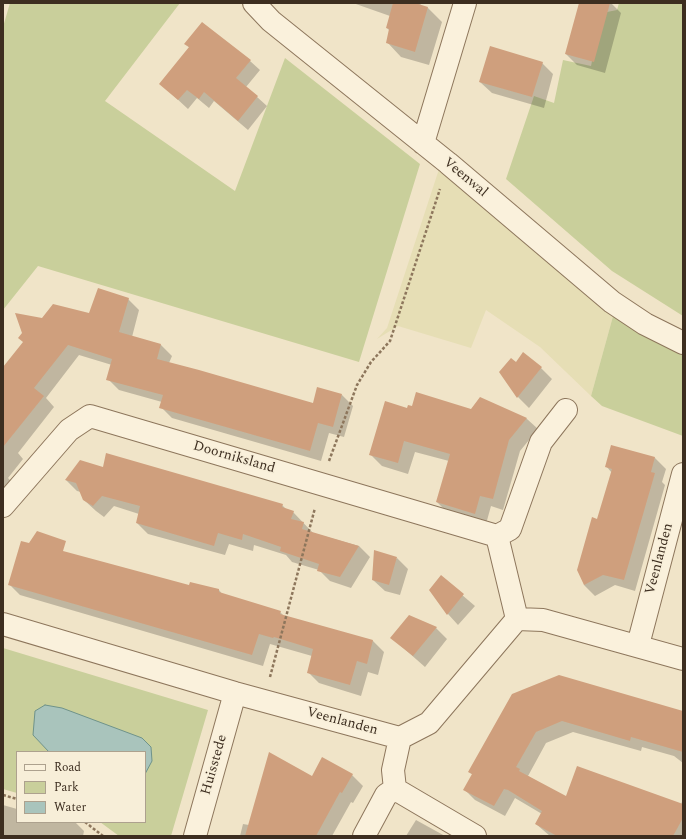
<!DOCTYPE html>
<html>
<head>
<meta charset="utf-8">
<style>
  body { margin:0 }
  #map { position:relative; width:686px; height:839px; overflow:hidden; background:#f0e4c8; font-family:Spectral,serif }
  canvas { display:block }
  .frame { position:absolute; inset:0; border:4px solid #3d2e20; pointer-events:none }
  .legend { position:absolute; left:16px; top:751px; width:130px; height:72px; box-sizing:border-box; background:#f7eed8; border:1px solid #ada18e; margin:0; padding:5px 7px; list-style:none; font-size:12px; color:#3d2e20 }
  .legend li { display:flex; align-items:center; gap:8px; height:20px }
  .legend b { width:20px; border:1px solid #ada18e }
</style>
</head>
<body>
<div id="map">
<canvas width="686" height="839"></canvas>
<div class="frame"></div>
<ul class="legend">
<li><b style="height:5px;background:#faf1dc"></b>Road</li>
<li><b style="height:11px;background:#c9cf9b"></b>Park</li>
<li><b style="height:11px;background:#a9c4bc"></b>Water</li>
</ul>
</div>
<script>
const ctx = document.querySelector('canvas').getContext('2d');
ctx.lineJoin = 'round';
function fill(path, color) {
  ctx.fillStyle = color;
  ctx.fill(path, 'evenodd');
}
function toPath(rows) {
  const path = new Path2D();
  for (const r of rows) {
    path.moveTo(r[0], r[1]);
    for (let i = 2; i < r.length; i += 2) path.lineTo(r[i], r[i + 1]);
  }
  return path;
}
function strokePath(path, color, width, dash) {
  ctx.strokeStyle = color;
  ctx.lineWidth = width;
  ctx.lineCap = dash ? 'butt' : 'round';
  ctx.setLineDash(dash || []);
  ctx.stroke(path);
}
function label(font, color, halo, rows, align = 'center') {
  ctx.font = font + ' Spectral,serif';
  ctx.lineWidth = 3;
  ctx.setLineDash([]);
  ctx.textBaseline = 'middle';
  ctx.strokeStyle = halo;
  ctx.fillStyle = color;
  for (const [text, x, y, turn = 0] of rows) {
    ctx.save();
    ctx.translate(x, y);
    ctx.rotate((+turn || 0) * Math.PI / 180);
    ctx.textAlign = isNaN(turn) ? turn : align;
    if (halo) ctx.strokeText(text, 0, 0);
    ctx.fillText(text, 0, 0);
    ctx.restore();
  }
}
fill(toPath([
  [441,163,615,309,591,396,540,347,486,310,471,348,398,326,377,339,387,328]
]), '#e6deb5');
fill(toPath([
  [10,3,180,3,105,101,235,191,285,58,420,164,359,362,38,266,3,310,3,27],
  [619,3,683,3,683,316,612,271,506,179,534,96,554,103,563,60,591,66,602,13,617,10],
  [615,309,683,349,683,436,602,406,591,396],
  [3,648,208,710,171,836,119,836,100,822,145,822,145,752,17,752,17,793,3,789]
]), '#c9cf9b');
const water = toPath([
  [45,705,62,708,142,738,151,747,152,761,145,774,145,752,49,752,33,735,35,711,45,705]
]);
fill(water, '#a9c4bc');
strokePath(water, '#6f938a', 1);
fill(toPath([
  [353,3,421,3,420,6,428,8,442,22,429,65,401,57,387,42,390,31,387,28,390,16],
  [580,3,611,3,621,13,605,73,577,65,566,54],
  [185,44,250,61,260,70,246,87,267,106,248,130,214,101,209,108,197,98,188,109,161,84,190,48],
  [542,63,553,74,544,108,492,93,480,82],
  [128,299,139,310,132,337,161,345,172,356,169,363,313,404,342,395,353,406,344,437,329,433,321,461,172,418,161,407,162,402,119,390,108,379,112,365,79,355,46,398,54,407,18,453,23,459,8,478,11,481,3,491,3,369,43,319,90,315],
  [516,364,541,368,552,379,529,408,518,397],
  [480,398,527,419,538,429,520,451,503,510,491,506,486,524,448,513,437,502,449,461,415,452,408,474,382,466,371,455,408,409,471,410],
  [655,458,666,469,662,482,665,485,635,591,615,585,595,596,584,585,612,473,606,466],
  [103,468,282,505,287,510,293,512,313,533,359,546,370,557,351,588,330,581,319,570,292,562,286,555,254,545,253,551,229,544,225,555,148,534,137,523,139,514,114,506,104,517,96,511,84,500,81,492,77,491,66,480],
  [397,558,408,569,400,595,385,591,373,580],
  [441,577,475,606,458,625,448,614],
  [9,584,190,587,219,590,223,595,280,612,284,616,373,641,384,652,378,675,368,672,361,696,319,683,308,672,312,656,270,644,263,666,20,595],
  [436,628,447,639,425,667,392,638],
  [513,695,683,712,683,763,674,756,642,747,641,751,573,732,546,743,528,776,566,798,681,805,683,798,683,836,550,836,536,824,542,814,515,798,505,816,475,800,465,790,473,775,469,772],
  [352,775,363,786,353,803,351,802,332,836,240,836,243,824,249,825,312,777],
  [3,805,17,809,17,822,75,822,84,831,83,836,3,836],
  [416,820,445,836,406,836]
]), '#0003');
fill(toPath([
  [393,3,415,3,428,7,415,52,386,43,389,29,386,28],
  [579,3,610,3,594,62,565,54],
  [202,22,251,60,236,78,258,96,238,121,204,92,199,99,187,90,178,100,159,84,189,47,184,44],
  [490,46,543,62,532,97,479,82],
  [98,288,129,298,119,332,161,344,157,359,199,370,313,403,317,387,342,394,333,427,318,423,310,451,159,408,163,395,106,380,112,359,68,345,34,388,44,396,3,447,3,367,23,342,18,338,22,333,15,313,42,318,53,304,89,313],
  [523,352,542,367,517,398,499,372,511,358,516,362],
  [416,392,471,409,480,397,527,418,509,440,493,499,480,496,475,514,436,502,450,454,404,441,398,463,369,455,385,401,407,408,408,405,412,406],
  [611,445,655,457,651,472,655,473,624,580,603,575,584,585,577,570,592,517,597,519,612,469,605,467],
  [106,453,283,504,282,507,294,511,291,519,304,522,302,529,359,546,340,577,317,571,319,564,280,551,281,547,243,534,242,540,218,533,214,546,136,523,140,506,102,496,93,506,83,500,76,483,65,480,80,460,103,467],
  [37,531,66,541,63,551,189,585,190,582,219,589,219,592,281,611,280,614,373,640,367,664,357,661,350,685,307,673,313,649,274,637,273,638,259,634,252,655,8,585,21,541,29,543],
  [374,550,397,557,389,585,372,580],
  [441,575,464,594,447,615,429,590],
  [409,615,437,627,413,656,390,638],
  [559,675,683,711,683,752,631,737,630,741,562,721,536,732,516,767,520,769,519,771,566,796,577,766,683,804,683,818,673,836,557,836,535,824,542,811,508,790,504,789,494,806,463,790,472,774,468,772,512,694],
  [269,752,312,776,322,757,353,774,342,793,340,792,316,836,245,836]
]), '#cf9f7d');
const minor = toPath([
  [254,3,271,21,448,163,612,302,645,324,683,343],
  [423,143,465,3],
  [3,506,69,430,90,416,497,536,517,619],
  [497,536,510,529,541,442,566,410],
  [3,624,235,693,400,738,429,723,517,619,543,620,683,659],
  [638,645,683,474],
  [395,789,393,770,400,738],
  [195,836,235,693],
  [364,836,386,795,395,789,475,836]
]);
strokePath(minor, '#8d765c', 24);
strokePath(toPath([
  [329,461,357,385,371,362,390,341,440,189],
  [270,677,315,508],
  [3,795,17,799],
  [85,822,103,836]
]), '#8d765c', 2.5, [3, 2]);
strokePath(minor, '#faf1dc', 22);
label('14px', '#3d2e20', '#f7eed8', [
  ["Veenwal",465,178,40],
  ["Doorniksland",234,458,16],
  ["Veenlanden",660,559,-75],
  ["Veenlanden",342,722,15],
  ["Huisstede",215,765,-74]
]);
</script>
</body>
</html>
